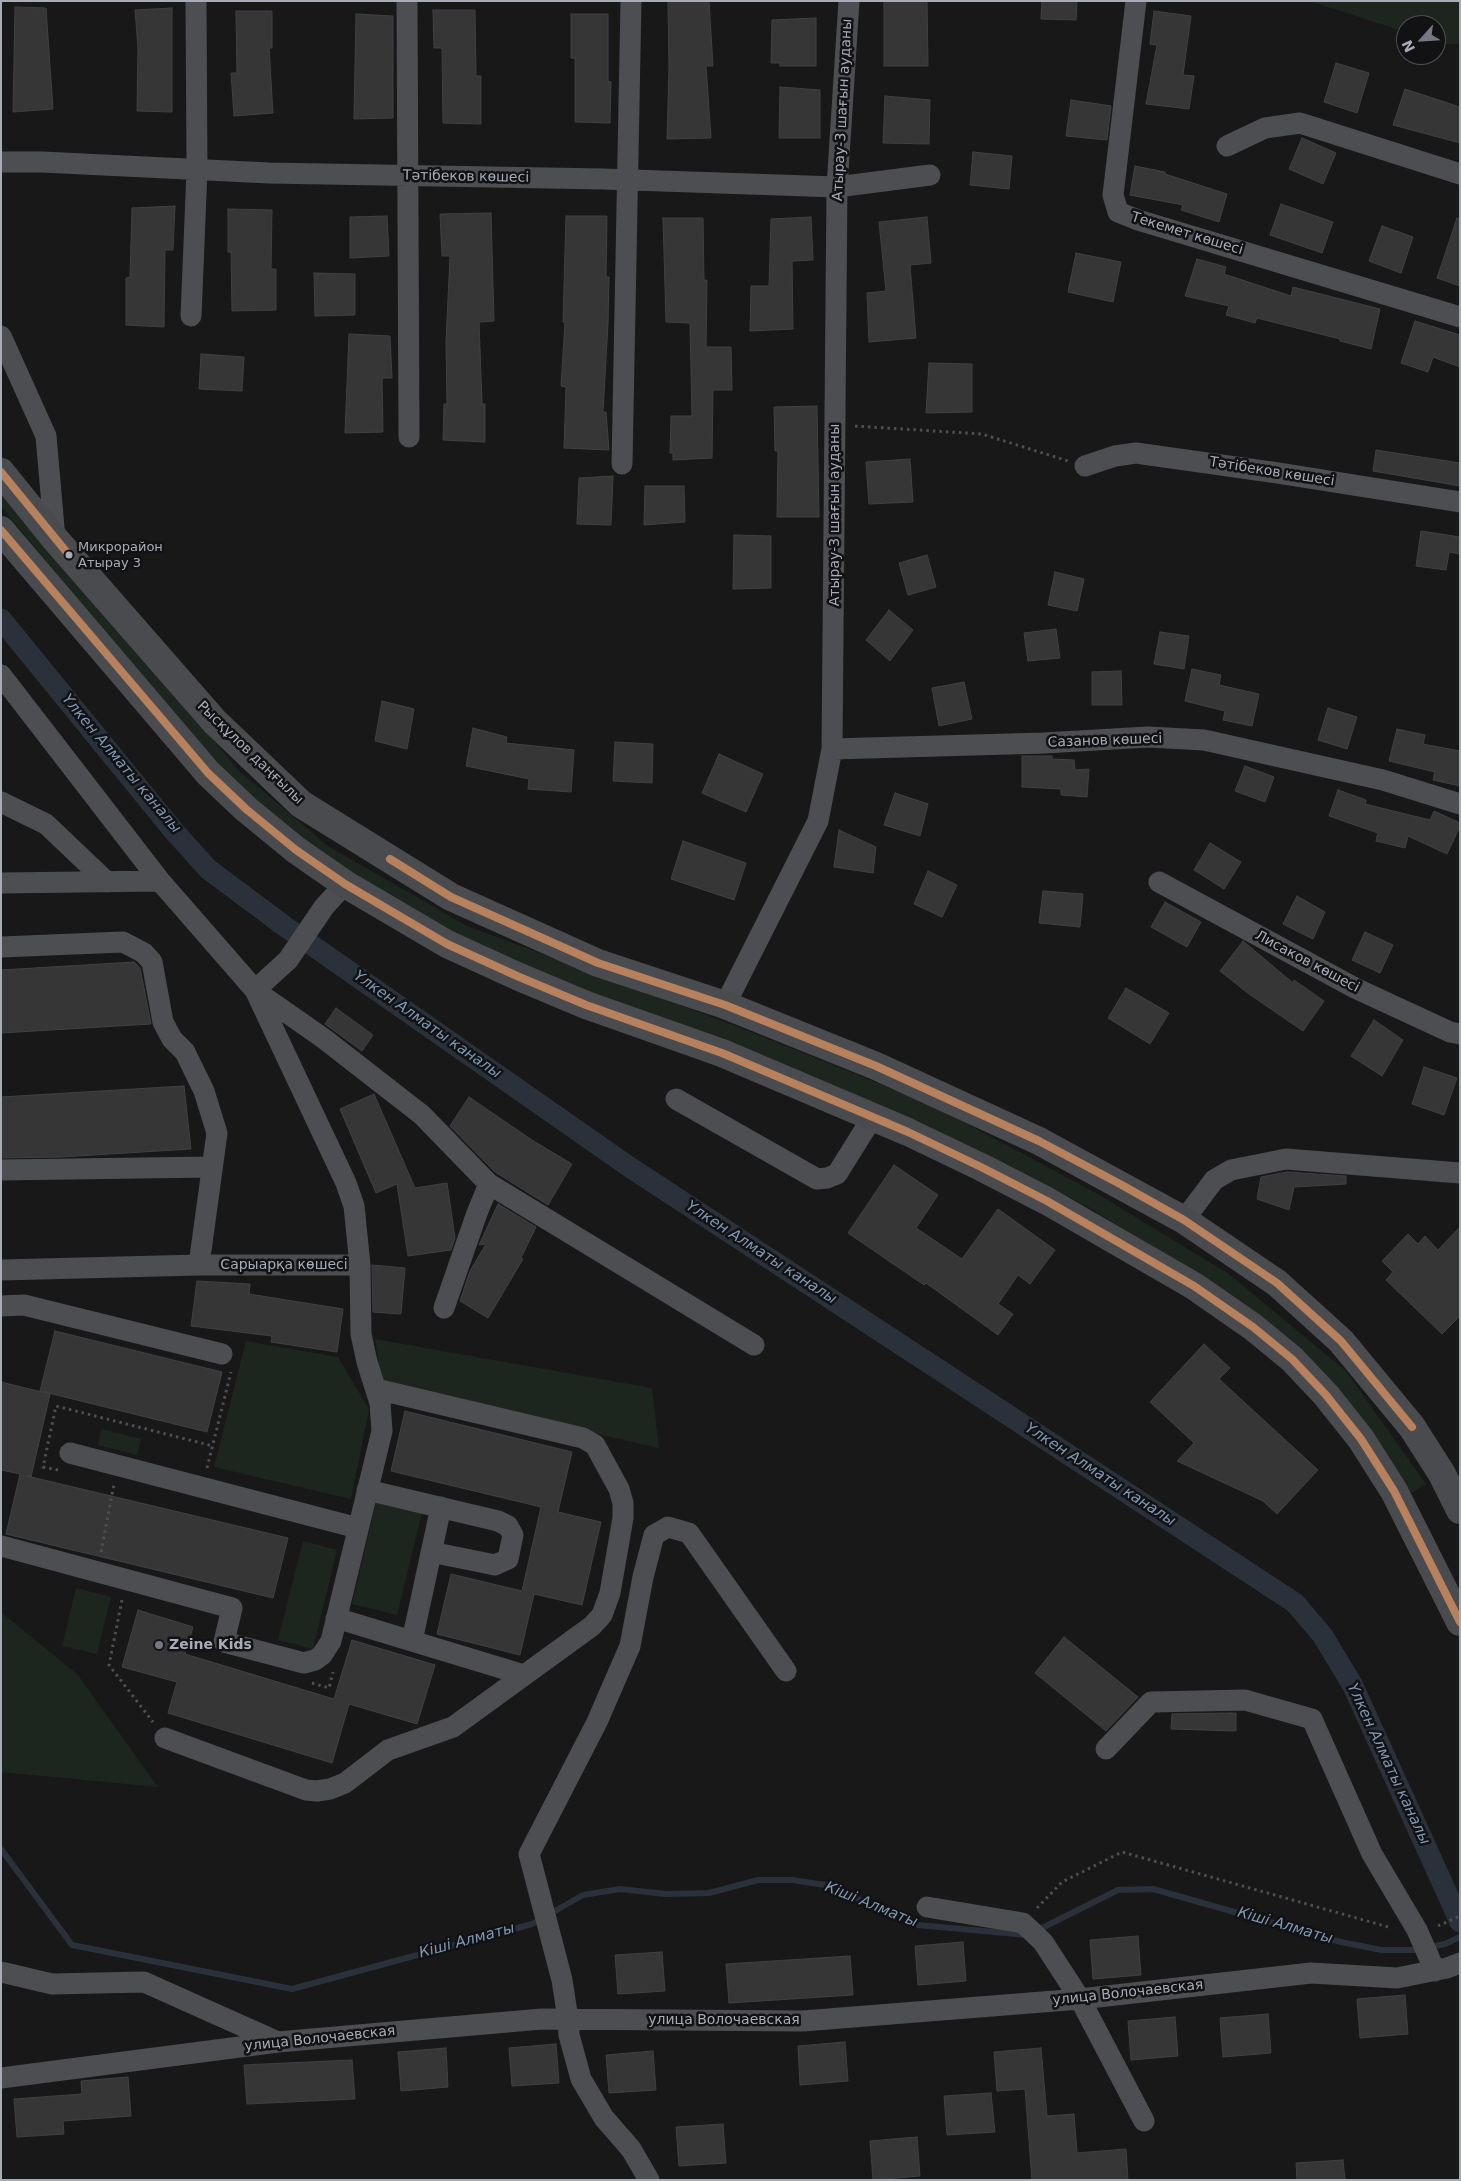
<!DOCTYPE html>
<html>
<head>
<meta charset="utf-8">
<style>
  body { margin:0 }
  #map { position:relative; width:1461px; height:2181px; overflow:hidden; background:#181818; font-family:"DejaVu Sans",sans-serif }
  canvas { display:block }
  .frame { position:absolute; inset:0; border:2px solid #a8acb9; pointer-events:none }
  .north { position:absolute; left:1396px; top:15px; width:50px; height:50px; box-sizing:border-box; background:#121214; border:1px solid #4e5056; border-radius:50%; rotate:244deg; font-size:14px; font-weight:700; line-height:20px; text-align:center; color:#a8acb9 }
  .north::after { content:''; display:block; margin:auto; width:18px; height:22px; background:#767881; clip-path:polygon(50% 0,100% 100%,50% 72%,0 100%) }
</style>
</head>
<body>
<div id="map">
<canvas width="1461" height="2181"></canvas>
<div class="frame"></div>
<div class="north">N</div>
</div>
<script>
const ctx = document.querySelector('canvas').getContext('2d');
ctx.lineJoin = 'round';
function fill(path, color) {
  ctx.fillStyle = color;
  ctx.fill(path, 'evenodd');
}
function toPath(rows) {
  const path = new Path2D();
  for (const r of rows) {
    path.moveTo(r[0], r[1]);
    for (let i = 2; i < r.length; i += 2) path.lineTo(r[i], r[i + 1]);
  }
  return path;
}
function strokePath(path, color, width, dash) {
  ctx.strokeStyle = color;
  ctx.lineWidth = width;
  ctx.lineCap = dash ? 'butt' : 'round';
  ctx.setLineDash(dash || []);
  ctx.stroke(path);
}
function label(font, color, halo, rows, align = 'center') {
  ctx.font = font + ' "DejaVu Sans",sans-serif';
  ctx.lineWidth = 5;
  ctx.setLineDash([]);
  ctx.textBaseline = 'middle';
  ctx.strokeStyle = halo;
  ctx.fillStyle = color;
  for (const [text, x, y, turn = 0] of rows) {
    ctx.save();
    ctx.translate(x, y);
    ctx.rotate((+turn || 0) * Math.PI / 180);
    ctx.textAlign = isNaN(turn) ? turn : align;
    if (halo) ctx.strokeText(text, 0, 0);
    ctx.fillText(text, 0, 0);
    ctx.restore();
  }
}
fill(toPath([
  [1309,1,1460,1,1460,44,1445,44,1436,41,1436,25,1406,25,1406,32],
  [1,482,238,770,328,846,467,926,736,1026,930,1104,1096,1193,1229,1274,1346,1371,1426,1484,1410,1494,1224,1293,1090,1208,924,1124,461,942,320,857,225,779,1,506],
  [375,1339,652,1388,659,1448,382,1385],
  [246,1341,338,1357,369,1409,351,1499,214,1467],
  [101,1429,141,1439,137,1455,98,1445],
  [376,1503,422,1513,397,1615,352,1604],
  [303,1541,337,1550,313,1649,278,1640],
  [76,1588,111,1597,97,1654,62,1646],
  [1,1612,78,1675,158,1787,1,1772]
]), '#1d251f');
strokePath(toPath([
  [1,1849,72,1945,292,1989,532,1924,583,1895,620,1889,666,1894,709,1893,758,1880,792,1880,825,1885,918,1925,1027,1935],
  [1036,1931,1118,1890,1153,1889,1341,1942,1381,1950,1413,1950,1445,1944,1460,1937]
]), '#2a313a', 6);
strokePath(toPath([
  [1,619,173,830,208,869,283,925,628,1166,1295,1603,1323,1636,1353,1686,1460,1922]
]), '#2a313a', 21);
const building = toPath([
  [668,1,709,1,713,66,706,66,711,138,667,139,669,69,668,1],
  [884,1,927,1,928,66,884,66,884,1],
  [1042,1,1077,1,1076,20,1041,19,1042,1],
  [15,7,46,8,53,109,13,112,15,7],
  [172,8,172,112,137,111,138,48,135,10,172,8],
  [433,10,475,10,476,76,481,76,481,124,443,123,442,48,434,48,433,10],
  [236,11,272,11,272,48,269,48,273,113,234,116,231,73,237,73,236,11],
  [1154,11,1191,16,1183,75,1194,76,1189,109,1146,104,1157,45,1150,44,1154,11],
  [356,14,393,16,393,118,354,119,356,14],
  [571,14,608,14,608,81,611,82,610,123,575,122,575,58,571,58,571,14],
  [816,18,816,66,780,66,780,63,771,63,772,20,816,18],
  [1336,63,1369,73,1357,113,1324,102,1336,63],
  [780,87,820,90,820,138,779,138,780,87],
  [1405,89,1460,107,1460,143,1393,125,1405,89],
  [885,96,930,100,929,144,883,143,885,96],
  [1071,100,1111,106,1107,140,1066,136,1071,100],
  [1302,138,1336,153,1323,184,1289,169,1302,138],
  [973,152,1012,156,1009,189,970,185,973,152],
  [1135,166,1165,172,1165,174,1227,194,1219,222,1181,210,1183,205,1130,195,1135,166],
  [1281,204,1333,222,1322,253,1270,235,1281,204],
  [175,206,173,250,165,250,164,327,126,325,126,278,130,277,132,208,175,206],
  [228,209,272,210,271,269,276,269,276,310,232,311,231,252,228,252,228,209],
  [491,213,494,321,479,322,482,404,485,404,485,442,443,440,444,404,447,404,446,342,450,256,442,256,440,214,491,213],
  [387,216,389,256,350,258,350,217,387,216],
  [566,216,607,216,606,277,609,277,608,323,603,412,606,412,609,450,564,448,566,387,561,386,565,322,563,322,566,216],
  [811,217,813,260,792,261,793,329,750,331,751,286,769,286,771,219,811,217],
  [927,217,931,263,910,265,916,338,869,342,867,293,886,291,879,222,927,217],
  [663,218,703,218,704,280,707,280,706,347,731,347,732,390,713,390,712,458,673,460,673,453,670,453,671,416,692,416,690,323,666,322,663,218],
  [1457,218,1460,219,1460,286,1437,278,1457,218],
  [1382,226,1413,237,1401,273,1369,261,1382,226],
  [1076,253,1121,262,1113,302,1068,292,1076,253],
  [1197,259,1226,267,1224,274,1291,296,1293,287,1380,309,1371,349,1340,341,1340,339,1257,318,1255,323,1226,315,1229,306,1185,296,1197,259],
  [314,273,355,274,355,315,315,316,314,273],
  [1415,321,1460,335,1460,367,1433,357,1428,372,1401,363,1415,321],
  [349,334,390,336,392,378,382,378,383,432,345,433,349,334],
  [201,354,244,357,242,391,199,389,201,354],
  [929,363,972,364,972,412,926,413,929,363],
  [817,406,819,517,777,517,778,451,775,451,774,407,817,406],
  [1376,450,1460,463,1460,486,1373,471,1376,450],
  [910,459,913,502,869,504,866,462,910,459],
  [613,476,611,525,577,524,579,478,613,476],
  [645,486,684,486,685,522,644,525,645,486],
  [1421,531,1460,537,1460,554,1449,552,1446,570,1416,566,1421,531],
  [734,535,771,536,771,588,733,589,734,535],
  [927,555,936,587,908,595,899,563,927,555],
  [1055,572,1084,579,1077,611,1048,605,1055,572],
  [889,610,913,630,890,661,866,640,889,610],
  [1056,629,1060,658,1028,661,1024,633,1056,629],
  [1160,632,1189,636,1184,669,1154,664,1160,632],
  [1192,669,1221,675,1219,685,1259,694,1252,726,1223,720,1225,711,1185,701,1192,669],
  [1121,671,1122,705,1092,705,1092,672,1121,671],
  [964,682,972,719,939,726,932,688,964,682],
  [382,701,414,709,407,749,375,741,382,701],
  [1328,708,1357,717,1347,749,1318,740,1328,708],
  [473,728,507,737,506,743,574,750,571,792,528,789,529,779,466,766,473,728],
  [1397,729,1425,735,1423,744,1460,751,1460,786,1433,780,1435,772,1389,761,1397,729],
  [615,742,653,744,652,783,613,781,615,742],
  [719,754,763,774,746,812,702,793,719,754],
  [1022,756,1052,756,1052,759,1074,760,1075,770,1089,769,1087,797,1061,795,1061,789,1022,787,1022,756],
  [1245,766,1274,777,1265,802,1235,791,1245,766],
  [1338,790,1366,800,1365,804,1430,820,1434,811,1460,823,1460,826,1447,854,1408,836,1405,848,1376,841,1378,833,1329,816,1338,790],
  [895,793,928,804,920,836,884,825,895,793],
  [839,830,876,847,873,873,834,867,839,830],
  [683,841,746,863,734,900,671,879,683,841],
  [1210,843,1241,862,1224,889,1194,870,1210,843],
  [928,871,957,885,942,917,914,904,928,871],
  [1043,891,1083,894,1080,927,1039,923,1043,891],
  [1297,896,1325,912,1313,939,1283,924,1297,896],
  [1165,902,1201,922,1187,947,1151,927,1165,902],
  [1365,932,1393,945,1380,973,1352,960,1365,932],
  [1243,941,1293,983,1294,980,1324,1001,1303,1031,1249,994,1220,971,1243,941],
  [134,962,140,968,151,1024,1,1033,1,970,134,962],
  [1126,988,1169,1013,1150,1044,1108,1018,1126,988],
  [336,1008,373,1035,362,1051,325,1024,336,1008],
  [1374,1020,1403,1040,1382,1076,1351,1056,1374,1020],
  [1424,1067,1457,1078,1444,1115,1412,1104,1424,1067],
  [184,1086,191,1149,61,1157,1,1158,1,1097,184,1086],
  [374,1094,415,1188,447,1183,455,1238,451,1250,408,1256,397,1184,376,1193,340,1109,374,1094],
  [469,1097,532,1140,572,1164,548,1205,495,1172,450,1126,469,1097],
  [894,1165,938,1195,916,1228,962,1259,998,1209,1055,1250,1030,1284,1018,1275,998,1304,1013,1314,998,1335,926,1283,924,1285,848,1233,894,1165],
  [1287,1172,1346,1176,1346,1184,1294,1187,1289,1210,1257,1199,1261,1177,1287,1172],
  [498,1204,536,1227,521,1258,523,1259,488,1318,460,1301,470,1271,486,1244,479,1245,498,1204],
  [1460,1227,1460,1316,1442,1334,1386,1280,1393,1272,1382,1261,1408,1234,1418,1244,1425,1236,1438,1250,1460,1227],
  [372,1265,405,1268,401,1314,373,1312,372,1265],
  [197,1281,250,1284,249,1294,343,1309,337,1352,271,1342,272,1336,191,1326,197,1281],
  [55,1331,222,1372,207,1432,40,1391,55,1331],
  [1204,1344,1230,1368,1219,1379,1318,1470,1277,1514,1263,1501,1177,1461,1194,1443,1150,1402,1204,1344],
  [1,1382,50,1394,31,1477,27,1476,288,1538,273,1598,6,1534,20,1474,1,1470,1,1382],
  [405,1411,572,1452,558,1512,601,1522,582,1605,534,1594,520,1655,437,1634,451,1574,522,1591,541,1507,391,1471,405,1411],
  [138,1610,193,1627,185,1654,334,1699,352,1640,435,1665,417,1724,349,1704,332,1763,168,1713,177,1682,122,1667,138,1610],
  [1064,1637,1138,1697,1106,1731,1035,1673,1064,1637],
  [1229,1713,1236,1713,1236,1731,1171,1729,1172,1714,1229,1713],
  [1138,1936,1141,1975,1093,1979,1090,1940,1138,1936],
  [963,1942,966,1981,918,1985,915,1946,963,1942],
  [662,1952,665,1991,618,1994,615,1955,662,1952],
  [850,1956,853,1995,729,2003,726,1964,850,1956],
  [1405,1995,1408,2034,1360,2038,1357,1999,1405,1995],
  [1268,2014,1271,2053,1223,2057,1220,2018,1268,2014],
  [1175,2017,1178,2056,1131,2060,1128,2021,1175,2017],
  [845,2042,848,2081,800,2085,798,2046,845,2042],
  [556,2044,559,2083,512,2086,509,2048,556,2044],
  [446,2048,448,2087,401,2091,398,2052,446,2048],
  [1041,2048,1047,2116,1074,2114,1077,2153,1126,2149,1128,2180,1032,2180,1025,2089,997,2091,994,2052,1041,2048],
  [653,2051,656,2090,609,2093,606,2055,653,2051],
  [352,2060,355,2099,247,2104,244,2065,352,2060],
  [128,2077,131,2116,63,2121,64,2134,17,2137,14,2099,82,2094,81,2081,128,2077],
  [991,2093,995,2132,947,2135,944,2096,991,2093],
  [723,2124,726,2163,679,2166,676,2127,723,2124],
  [917,2137,920,2176,873,2180,870,2141,917,2137],
  [1343,2160,1345,2180,1297,2180,1296,2163,1343,2160]
]);
fill(building, '#363637');
strokePath(building, '#404144', 1);
strokePath(toPath([
  [855,426,982,434,1068,461],
  [207,1468,231,1372],
  [58,1470,43,1467,56,1406,213,1446],
  [101,1552,114,1484],
  [122,1600,109,1665,153,1722],
  [312,1683,329,1688,333,1672],
  [1037,1908,1062,1882,1122,1852,1392,1928],
  [1438,1926,1460,1916]
]), '#4e4f53', 3, [2.5, 4]);
strokePath(toPath([
  [407,1,409,437],
  [1136,1,1113,195,1118,212,1138,220,1460,317],
  [1227,146,1265,128,1300,123,1460,174],
  [1,162,42,162,269,173,603,179,837,187,930,175],
  [191,316,197,170,196,1],
  [1,336,46,436,55,539],
  [622,464,631,1],
  [1085,466,1115,456,1136,453,1278,473,1460,502],
  [1,675,160,881,255,990,288,960,324,907,345,884],
  [832,749,1044,743,1148,737,1204,740,1383,780,1460,804],
  [1,802,46,824,107,882],
  [1159,882,1355,988,1450,1032,1460,1034],
  [1,883,160,881],
  [1,947,123,942,144,953,152,962,163,1022,172,1039,185,1052,204,1091,217,1133,199,1265],
  [257,992,323,1038,422,1115,489,1184,477,1213,444,1308],
  [725,1005,818,821,832,749,837,187,849,1],
  [676,1099,817,1179,827,1178,837,1174,872,1118],
  [1,1170,212,1167],
  [489,1184,754,1345],
  [1184,1220,1214,1180,1231,1170,1286,1159,1460,1173],
  [1,1270,199,1265,360,1265,354,1206,346,1183,255,990],
  [1,1306,24,1305,222,1354],
  [70,1453,358,1528],
  [367,1490,498,1521,508,1526,513,1535,508,1559,495,1565,431,1552],
  [1,1546,232,1608,224,1642,304,1663,315,1660,322,1655,331,1641,382,1431,380,1403,367,1362,361,1334,360,1265],
  [336,1618,524,1675],
  [412,1641,441,1507],
  [165,1738,306,1790,317,1791,330,1789,345,1783,388,1750,453,1727,592,1626,602,1615,610,1593,623,1518,623,1503,619,1489,595,1445,583,1438,376,1389],
  [1106,1749,1151,1702,1245,1700,1312,1719,1372,1854,1417,1930,1435,1971],
  [927,1907,1023,1923,1043,1942,1080,1999,1144,2121],
  [1,1972,52,1984,144,1982,278,2042],
  [1,2078,278,2042,542,2019,803,2021,1080,1999,1311,1973,1397,1978,1447,1968,1460,1963],
  [649,2180,631,2149,604,2118,581,2079,569,2035,568,2019,562,1980,529,1854,597,1722,630,1646,643,1577,654,1535,668,1527,689,1533,786,1671]
]), '#4d4e52', 21);
strokePath(toPath([
  [1,472,55,539,215,722,301,804,451,897,598,963,725,1005,876,1066,1039,1141,1184,1220,1277,1283,1341,1341,1412,1427,1442,1474,1460,1510],
  [1,530,208,773,246,809,296,850,345,884,447,944,517,976,586,1005,722,1053,908,1132,981,1167,1047,1201,1194,1286,1253,1327,1292,1359,1326,1395,1361,1439,1394,1491,1460,1622]
]), '#4a4b4e', 28);
strokePath(toPath([
  [1,472,69,555],
  [1,530,208,773,246,809,296,850,345,884,447,944,517,976,586,1005,722,1053,908,1132,981,1167,1047,1201,1194,1286,1253,1327,1292,1359,1326,1395,1361,1439,1394,1491,1460,1622],
  [390,859,451,897,598,963,725,1005,876,1066,1039,1141,1120,1184,1184,1220,1277,1283,1341,1341,1412,1427]
]), '#b6815c', 8);
for (const [x, y, r, color] of [
  [69,555,4.5,"#a8acb9"],
  [159,1645,5,"#767881"]
]) {
  const dot = new Path2D();
  dot.arc(x, y, r, 0, 2 * Math.PI);
  ctx.fillStyle = color;
  ctx.fill(dot);
  strokePath(dot, '#121214', 2);
}
label('13px', '#a8acb9', '#121214', [
  ["Микрорайон",78,548],
  ["Атырау 3",78,564]
], 'left');
label('14px', '#a8acb9', '#121214', [
  ["Атырау-3 шағын ауданы",843,110,-87],
  ["Тәтібеков көшесі",466,177,1],
  ["Текемет көшесі",1187,234,17],
  ["Тәтібеков көшесі",1272,472,9],
  ["Атырау-3 шағын ауданы",835,515,-90],
  ["Сазанов көшесі",1105,741,-2],
  ["Рысқұлов даңғылы",250,753,44],
  ["Лисаков көшесі",1307,962,28],
  ["Сарыарқа көшесі",284,1265],
  ["улица Волочаевская",1128,1993,-6],
  ["улица Волочаевская",724,2020],
  ["улица Волочаевская",320,2039,-6]
]);
label('bold 14px', '#a8acb9', '#121214', [
  ["Zeine Kids",169,1645]
], 'left');
label('italic 15px', '#7f98b4', '#121214', [
  ["Үлкен Алматы каналы",121,764,50],
  ["Үлкен Алматы каналы",427,1025,35],
  ["Үлкен Алматы каналы",761,1253,33],
  ["Үлкен Алматы каналы",1100,1475,33],
  ["Үлкен Алматы каналы",1388,1764,65],
  ["Кіші Алматы",871,1905,22],
  ["Кіші Алматы",1285,1926,16],
  ["Кіші Алматы",467,1941,-15]
]);
</script>
</body>
</html>
